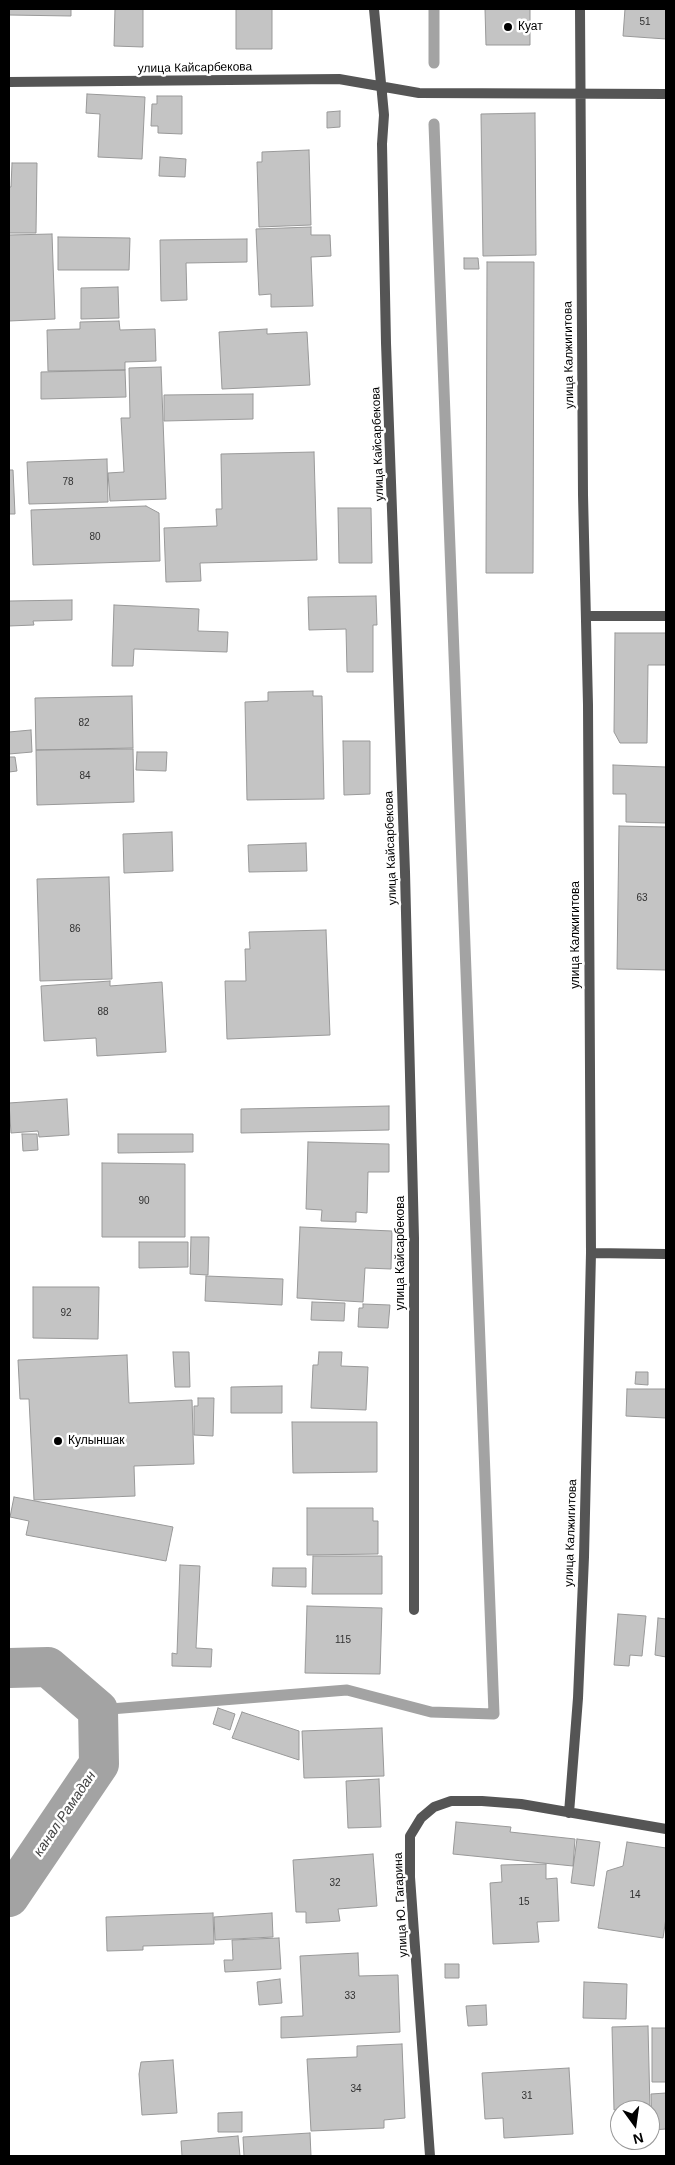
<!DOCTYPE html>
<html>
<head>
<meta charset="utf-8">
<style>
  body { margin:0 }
  #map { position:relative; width:675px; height:2165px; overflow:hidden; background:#fff; font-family:Arial,sans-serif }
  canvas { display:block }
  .frame { position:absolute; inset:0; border:10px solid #000; pointer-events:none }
  .north { position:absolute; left:610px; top:2100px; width:50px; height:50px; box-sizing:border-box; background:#fff; border:1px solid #999; border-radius:50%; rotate:166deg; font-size:14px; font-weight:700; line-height:20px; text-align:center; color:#000 }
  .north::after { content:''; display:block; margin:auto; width:18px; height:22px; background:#000; clip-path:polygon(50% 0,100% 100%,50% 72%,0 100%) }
</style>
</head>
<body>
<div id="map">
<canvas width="675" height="2165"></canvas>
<div class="frame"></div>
<div class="north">N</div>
</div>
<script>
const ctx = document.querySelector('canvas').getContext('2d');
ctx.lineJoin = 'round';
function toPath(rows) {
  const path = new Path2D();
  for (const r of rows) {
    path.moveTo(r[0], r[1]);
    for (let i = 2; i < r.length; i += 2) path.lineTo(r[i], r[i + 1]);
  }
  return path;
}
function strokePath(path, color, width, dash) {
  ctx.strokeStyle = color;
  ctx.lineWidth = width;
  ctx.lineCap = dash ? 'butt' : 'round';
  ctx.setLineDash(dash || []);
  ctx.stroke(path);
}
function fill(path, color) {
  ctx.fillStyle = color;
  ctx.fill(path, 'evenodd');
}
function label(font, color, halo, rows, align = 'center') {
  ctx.font = font + ' Arial,sans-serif';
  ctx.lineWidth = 5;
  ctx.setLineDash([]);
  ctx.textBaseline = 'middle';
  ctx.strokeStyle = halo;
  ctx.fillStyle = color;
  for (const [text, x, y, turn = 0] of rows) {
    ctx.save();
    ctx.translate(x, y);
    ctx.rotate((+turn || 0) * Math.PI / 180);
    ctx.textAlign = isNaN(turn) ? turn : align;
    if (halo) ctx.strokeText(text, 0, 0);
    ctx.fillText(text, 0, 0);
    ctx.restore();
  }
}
strokePath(toPath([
  [434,9,434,63],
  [98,1710,347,1690,431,1712,494,1714,434,124]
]), '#a3a3a3', 11);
strokePath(toPath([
  [9,1668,48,1667,98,1710,99,1764,9,1897]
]), '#a3a3a3', 40);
const building = toPath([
  [9,9,71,9,71,16,9,15,9,9],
  [115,9,143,9,143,47,114,46,115,9],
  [236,9,272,9,272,49,236,49,236,9],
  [485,9,530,9,530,45,486,45,485,9],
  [625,9,666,9,666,39,623,36,625,9],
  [87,94,145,97,142,159,98,157,100,114,86,113,87,94],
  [157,96,182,96,182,134,158,133,158,126,151,126,152,104,157,104,157,96],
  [340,111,340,127,327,128,327,112,340,111],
  [535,113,536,255,483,256,481,114,535,113],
  [309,150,311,225,259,227,257,162,262,162,262,152,309,150],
  [160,157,186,159,185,177,159,176,160,157],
  [12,163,37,163,36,233,9,233,9,187,11,187,12,163],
  [311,227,311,235,330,235,331,256,311,257,313,306,271,307,271,294,259,295,256,229,311,227],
  [52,234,55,319,9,321,9,235,52,234],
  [58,237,130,238,129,270,58,270,58,237],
  [247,239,247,262,186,263,187,300,161,301,160,240,247,239],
  [464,258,478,258,479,269,464,269,464,258],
  [487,262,534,262,533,573,486,573,487,262],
  [118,287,119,318,81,319,81,288,118,287],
  [119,321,120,330,155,329,156,361,125,362,125,370,48,371,47,330,80,329,80,322,119,321],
  [267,329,267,334,307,332,310,385,222,389,219,332,267,329],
  [161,367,166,499,110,501,108,473,124,472,121,418,130,418,129,368,161,367],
  [125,370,126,397,41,399,41,372,125,370],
  [253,394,253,419,164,421,164,395,253,394],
  [314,452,317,560,200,563,201,581,166,582,164,528,217,526,216,509,222,509,221,454,314,452],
  [107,459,108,502,29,504,27,462,107,459],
  [9,470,13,470,15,514,9,514,9,470],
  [146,506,159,513,160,561,33,565,31,510,146,506],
  [338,508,371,508,372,563,339,563,338,508],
  [376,596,377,625,373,625,373,672,347,672,346,629,309,630,308,597,376,596],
  [72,600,72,620,33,621,34,625,9,626,9,601,72,600],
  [114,605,199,609,198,631,228,632,227,652,134,649,133,666,112,666,114,605],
  [615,633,666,633,666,665,648,665,647,743,620,743,614,732,615,633],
  [313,691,313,696,322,696,324,799,247,800,245,702,268,701,268,692,313,691],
  [132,696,133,748,36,750,35,698,132,696],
  [31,730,32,752,9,754,9,732,31,730],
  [343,741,370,741,370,794,344,795,343,741],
  [133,749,134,802,37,805,36,750,133,749],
  [137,752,167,752,166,771,136,770,137,752],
  [9,757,15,757,17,771,9,772,9,757],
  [613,765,666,767,666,823,626,822,626,794,613,794,613,765],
  [619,826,666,827,666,970,617,969,619,826],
  [172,832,173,871,124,873,123,834,172,832],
  [306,843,307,871,249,872,248,845,306,843],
  [109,877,112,979,40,981,37,879,109,877],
  [326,930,330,1035,227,1039,225,981,246,981,245,949,250,949,249,932,326,930],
  [110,981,110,986,162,982,166,1052,97,1056,96,1038,44,1041,41,986,110,981],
  [67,1099,69,1135,39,1137,38,1131,11,1133,9,1103,67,1099],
  [389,1106,389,1130,241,1133,241,1109,389,1106],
  [22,1134,37,1134,38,1150,23,1151,22,1134],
  [118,1134,193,1134,193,1152,118,1153,118,1134],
  [308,1142,389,1144,389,1172,368,1172,367,1213,356,1212,356,1222,321,1221,322,1210,306,1209,308,1142],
  [102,1163,185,1164,185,1237,102,1237,102,1163],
  [300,1227,392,1231,391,1269,365,1268,363,1302,297,1298,300,1227],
  [191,1237,209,1237,208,1275,190,1274,191,1237],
  [139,1242,188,1242,188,1267,139,1268,139,1242],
  [206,1276,283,1279,282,1305,205,1301,206,1276],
  [33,1287,99,1287,98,1339,33,1338,33,1287],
  [312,1302,345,1303,344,1321,311,1320,312,1302],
  [363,1304,390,1305,388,1328,358,1327,359,1308,363,1308,363,1304],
  [173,1352,189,1352,190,1387,175,1387,173,1352],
  [319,1352,342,1352,341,1366,368,1367,366,1410,311,1408,313,1365,318,1365,319,1352],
  [127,1355,129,1403,192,1400,194,1464,134,1466,135,1496,34,1500,29,1399,20,1399,18,1360,127,1355],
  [636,1372,648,1372,648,1385,635,1384,636,1372],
  [282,1386,282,1413,231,1413,231,1387,282,1386],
  [627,1389,666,1389,666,1418,626,1416,627,1389],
  [198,1398,214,1398,213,1436,194,1435,194,1406,198,1406,198,1398],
  [292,1422,377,1422,377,1472,293,1473,292,1422],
  [14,1497,173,1527,166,1561,26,1535,29,1521,10,1517,14,1497],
  [307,1508,373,1508,373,1521,378,1521,378,1554,307,1555,307,1508],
  [313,1556,382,1556,382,1594,312,1594,313,1556],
  [180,1565,200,1566,196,1648,212,1649,211,1667,172,1666,172,1653,177,1654,180,1565],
  [273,1568,306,1568,306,1587,272,1586,273,1568],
  [307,1606,382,1608,380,1674,305,1673,307,1606],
  [618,1614,646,1616,642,1656,630,1655,629,1666,614,1665,618,1614],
  [658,1618,666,1619,666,1657,655,1655,658,1618],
  [218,1708,235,1714,230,1730,213,1724,218,1708],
  [242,1712,299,1731,299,1760,232,1738,242,1712],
  [382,1728,384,1776,304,1778,302,1731,382,1728],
  [379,1779,381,1827,348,1828,346,1781,379,1779],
  [456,1822,511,1827,510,1832,575,1839,573,1866,453,1854,456,1822],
  [577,1839,600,1842,594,1886,571,1883,577,1839],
  [627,1842,666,1848,666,1918,663,1938,598,1928,607,1871,623,1866,627,1842],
  [373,1854,377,1906,338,1909,340,1921,306,1923,306,1912,296,1912,293,1860,373,1854],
  [546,1864,546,1879,557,1878,559,1921,537,1922,539,1942,493,1944,490,1883,502,1882,501,1865,546,1864],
  [213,1913,214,1944,143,1946,143,1950,107,1951,106,1917,213,1913],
  [272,1913,273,1937,215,1940,214,1917,272,1913],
  [279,1938,281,1969,225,1972,224,1960,233,1960,232,1940,279,1938],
  [358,1953,359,1976,398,1975,400,2032,281,2038,281,2017,303,2016,300,1956,358,1953],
  [445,1964,459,1964,459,1978,445,1978,445,1964],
  [280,1979,282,2003,259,2005,257,1982,280,1979],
  [584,1982,627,1984,626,2019,583,2018,584,1982],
  [486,2005,487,2025,468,2026,466,2006,486,2005],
  [648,2026,650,2109,614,2110,612,2027,648,2026],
  [652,2028,666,2028,666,2082,652,2082,652,2028],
  [402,2044,405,2118,384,2120,384,2128,311,2131,307,2059,357,2057,357,2046,402,2044],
  [173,2060,177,2113,142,2115,139,2074,141,2062,173,2060],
  [569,2068,573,2134,504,2138,503,2118,485,2119,482,2073,569,2068],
  [666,2093,666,2129,652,2130,651,2094,666,2093],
  [242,2112,242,2132,218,2132,218,2113,242,2112],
  [310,2133,311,2156,244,2156,243,2137,310,2133],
  [238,2136,240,2156,182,2156,181,2141,238,2136]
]);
fill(building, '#c4c4c4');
strokePath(building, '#999', 1);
strokePath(toPath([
  [374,9,384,115,382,144,386,343,405,872,414,1238,414,1610],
  [9,82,339,79,419,93,666,94],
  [586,616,666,616],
  [591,1253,666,1254],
  [569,1813,578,1698,584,1557,591,1253,588,705,583,495,580,9],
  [430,2156,410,1877,410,1836,421,1818,434,1807,451,1801,482,1801,521,1804,666,1829]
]), '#555', 10);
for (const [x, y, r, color] of [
  [508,27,5,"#000"],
  [58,1441,5,"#000"]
]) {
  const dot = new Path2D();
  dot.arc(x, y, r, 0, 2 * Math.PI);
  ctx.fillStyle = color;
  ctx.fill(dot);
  strokePath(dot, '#fff', 2);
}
label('10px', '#313131', null, [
  ["51",645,22],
  ["78",68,482],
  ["80",95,537],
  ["82",84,723],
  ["84",85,776],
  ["63",642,898],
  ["86",75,929],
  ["88",103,1012],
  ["90",144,1201],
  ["92",66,1313],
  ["115",343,1640],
  ["32",335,1883],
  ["14",635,1895],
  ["15",524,1902],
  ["33",350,1996],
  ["34",356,2089],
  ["31",527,2096]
]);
label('12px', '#000', '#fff', [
  ["Куат",518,27],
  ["Кулыншак",68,1441]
], 'left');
label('12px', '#000', '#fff', [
  ["улица Кайсарбекова",195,68,-1],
  ["улица Калжигитова",569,355,-91],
  ["улица Кайсарбекова",378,444,-92],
  ["улица Кайсарбекова",391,848,-92],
  ["улица Калжигитова",576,935,-90],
  ["улица Кайсарбекова",401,1253,-90],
  ["улица Калжигитова",571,1533,-88],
  ["улица Ю. Гагарина",401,1905,-93]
]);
label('italic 14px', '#444', '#fff', [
  ["канал Рамадан",65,1814,-56]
]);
</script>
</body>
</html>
